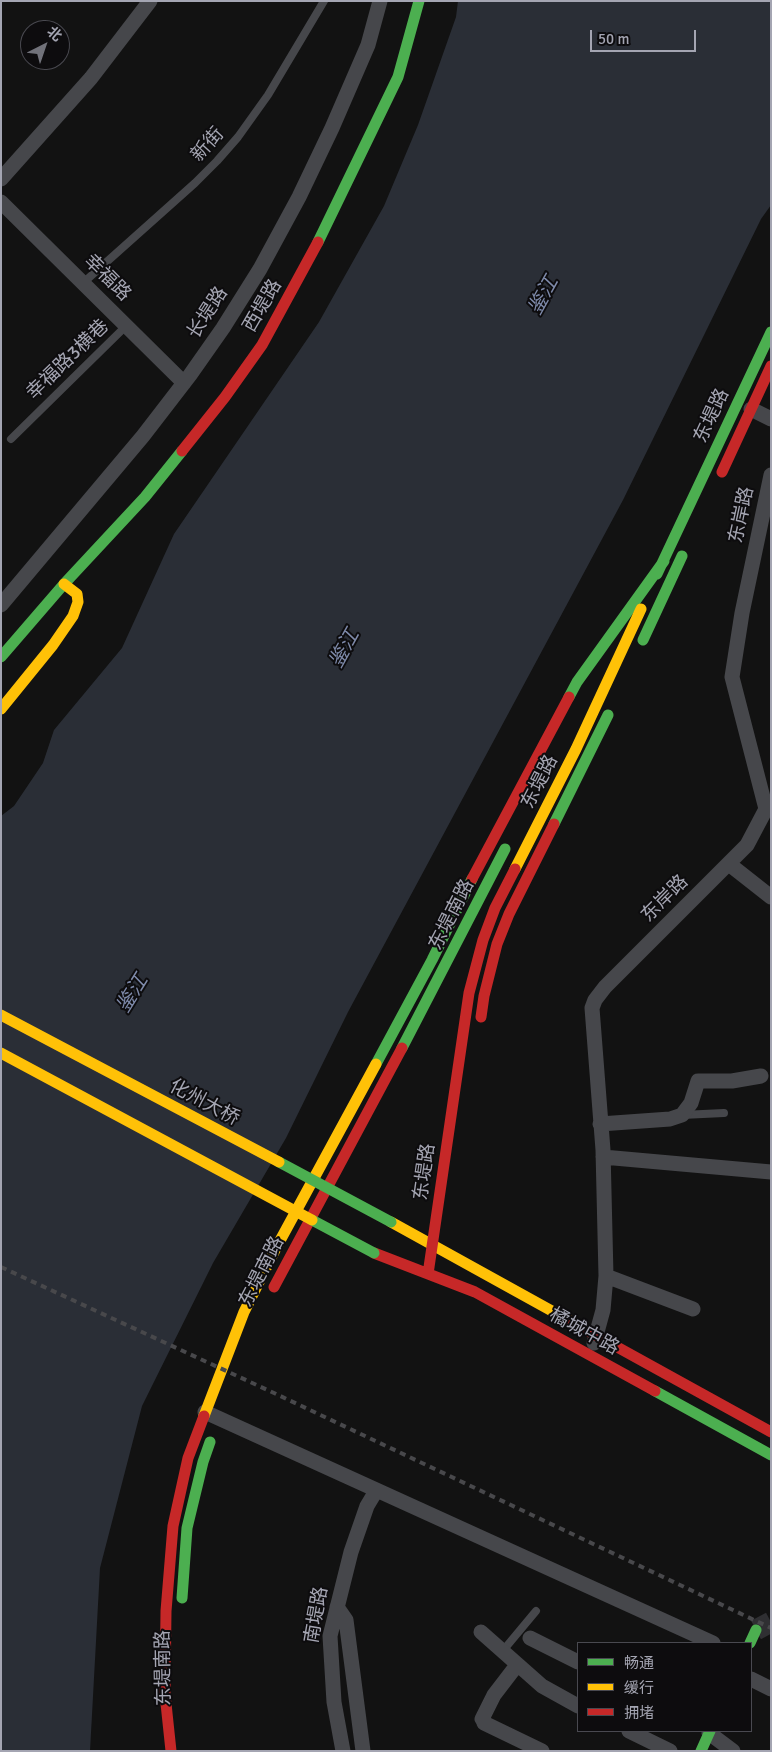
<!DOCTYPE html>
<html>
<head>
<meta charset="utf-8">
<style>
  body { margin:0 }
  #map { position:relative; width:772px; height:1752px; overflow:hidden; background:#121212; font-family:Signika,"Noto Sans SC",sans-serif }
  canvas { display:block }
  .frame { position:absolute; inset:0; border:2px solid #a4a5b2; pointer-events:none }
  .legend { position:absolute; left:577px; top:1642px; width:175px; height:90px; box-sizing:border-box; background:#0d0c0e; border:1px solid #494950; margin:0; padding:6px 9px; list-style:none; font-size:15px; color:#a4a5b2 }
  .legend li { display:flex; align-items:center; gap:10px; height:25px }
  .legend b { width:25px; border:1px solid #494950 }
  .north { position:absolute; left:20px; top:20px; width:50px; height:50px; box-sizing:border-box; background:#0d0c0e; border:1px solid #494950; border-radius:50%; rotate:41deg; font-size:14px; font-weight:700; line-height:20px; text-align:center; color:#a4a5b2 }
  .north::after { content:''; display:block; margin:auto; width:18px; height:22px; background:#71727a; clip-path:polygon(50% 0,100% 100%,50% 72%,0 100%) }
  .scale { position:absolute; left:590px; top:30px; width:106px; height:22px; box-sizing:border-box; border:2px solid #a4a5b2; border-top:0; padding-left:6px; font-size:15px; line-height:18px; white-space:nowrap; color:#a4a5b2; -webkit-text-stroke:4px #0d0c0e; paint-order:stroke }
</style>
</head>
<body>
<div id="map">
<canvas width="772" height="1752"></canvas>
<div class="frame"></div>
<ul class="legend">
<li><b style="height:6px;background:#4caf50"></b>畅通</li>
<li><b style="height:6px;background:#ffc107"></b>缓行</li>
<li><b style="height:6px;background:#c62828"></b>拥堵</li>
</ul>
<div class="north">北</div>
<div class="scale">50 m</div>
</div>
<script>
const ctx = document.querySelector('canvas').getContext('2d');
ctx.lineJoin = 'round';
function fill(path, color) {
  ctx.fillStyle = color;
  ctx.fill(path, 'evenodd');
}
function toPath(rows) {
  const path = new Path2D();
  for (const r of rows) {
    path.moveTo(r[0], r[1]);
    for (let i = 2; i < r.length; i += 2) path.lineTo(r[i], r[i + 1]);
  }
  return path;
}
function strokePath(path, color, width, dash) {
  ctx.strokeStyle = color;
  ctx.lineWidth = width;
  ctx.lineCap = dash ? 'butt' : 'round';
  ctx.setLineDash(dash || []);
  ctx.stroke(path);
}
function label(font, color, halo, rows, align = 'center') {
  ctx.font = font + ' Signika,"Noto Sans SC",sans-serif';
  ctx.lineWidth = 4;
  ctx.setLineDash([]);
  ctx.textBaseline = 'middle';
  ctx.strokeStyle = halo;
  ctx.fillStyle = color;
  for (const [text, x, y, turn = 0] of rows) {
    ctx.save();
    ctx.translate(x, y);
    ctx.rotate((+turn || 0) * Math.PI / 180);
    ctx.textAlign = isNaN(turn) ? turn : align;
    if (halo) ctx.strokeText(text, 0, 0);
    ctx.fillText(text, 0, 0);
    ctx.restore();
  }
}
fill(toPath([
  [458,1,771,1,771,205,761,219,623,500,348,1012,286,1138,213,1263,142,1406,100,1568,90,1751,1,1751,1,816,14,806,43,763,54,730,122,648,174,534,319,322,384,206,418,125,456,17]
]), '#2a2e36');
strokePath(toPath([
  [756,1630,771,1622]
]), '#2f2f32', 21, [21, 11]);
strokePath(toPath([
  [83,283,195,183,217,161,238,137,268,95,324,1],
  [11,439,126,326],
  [682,1115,724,1113],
  [506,1653,506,1647,536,1611]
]), '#46474b', 8);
strokePath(toPath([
  [1,179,91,78,150,1],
  [1,202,184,383],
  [751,409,771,419],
  [1,605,143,436,190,375,223,328,260,269,299,197,332,128,368,45,380,1],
  [729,864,771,897],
  [600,1124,670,1119,682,1115,691,1103,698,1081,732,1081,761,1076],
  [603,1157,771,1172],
  [606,1276,693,1309],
  [594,1343,603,1310,606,1276,603,1150,592,1008,595,1000,605,987,747,845,766,809,732,677,742,613,771,475],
  [205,1412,713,1643],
  [337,1607,346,1620,363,1751],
  [481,1632,542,1686,578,1706],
  [530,1638,578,1662],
  [751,1679,771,1689],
  [482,1719,494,1695,517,1665],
  [484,1723,542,1751],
  [629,1731,670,1751],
  [709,1733,733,1751],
  [343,1751,334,1702,330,1636,351,1552,367,1506,376,1491]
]), '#46474b', 15);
strokePath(toPath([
  [318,242,398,77,419,1],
  [657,574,771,332],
  [643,640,682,556],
  [1,657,64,584,145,497,182,451],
  [569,697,577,682,664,561],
  [554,824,608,715],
  [402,1048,505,849],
  [376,1064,432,960,472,879],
  [655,1391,771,1455],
  [182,1598,187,1528,203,1462,210,1442],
  [750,1643,756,1630],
  [701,1751,710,1731]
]), '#4caf50', 11);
strokePath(toPath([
  [1,709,53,645,73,616,78,602,77,594,64,584],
  [515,869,576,749,641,609],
  [391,1222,570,1321],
  [204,1416,244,1312,276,1248,376,1064]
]), '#ffc107', 11);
strokePath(toPath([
  [182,451,225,397,262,345,318,242],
  [722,472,771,366],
  [472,879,569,697],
  [481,1017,484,996,497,944,509,914,554,824],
  [374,1253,475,1292,655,1391],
  [428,1274,469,993,483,940,495,908,515,869],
  [274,1287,402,1048],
  [570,1321,771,1432],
  [171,1751,165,1694,166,1611,173,1526,188,1458,204,1416]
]), '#c62828', 11);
strokePath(toPath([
  [1,1267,274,1393,771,1628]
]), '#48484b', 4, [6, 5]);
strokePath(toPath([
  [279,1162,391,1222],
  [312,1220,374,1253]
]), '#4caf50', 11);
strokePath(toPath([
  [1,1015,279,1162],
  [1,1053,312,1220]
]), '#ffc107', 11);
label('19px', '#a4a5b2', '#0d0c0e', [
  ["新街",208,145,-48],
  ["幸福路",107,278,45],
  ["西堤路",263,306,-60],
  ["长堤路",208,313,-57],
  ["幸福路3横巷",68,360,-44],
  ["东堤路",712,416,-65],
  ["东岸路",742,515,-78],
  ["东堤路",540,782,-63],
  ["东岸路",665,899,-45],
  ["东堤南路",452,915,-63],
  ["化州大桥",204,1103,28],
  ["东堤路",425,1172,-82],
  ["东堤南路",262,1272,-63],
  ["橘城中路",584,1332,29],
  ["南堤路",317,1615,-80],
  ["东堤南路",164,1668,-91]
]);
label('italic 20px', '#7e8aaa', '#0d0c0e', [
  ["鉴江",544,296,-61],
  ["鉴江",345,649,-61],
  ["鉴江",133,994,-58]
]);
</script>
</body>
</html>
